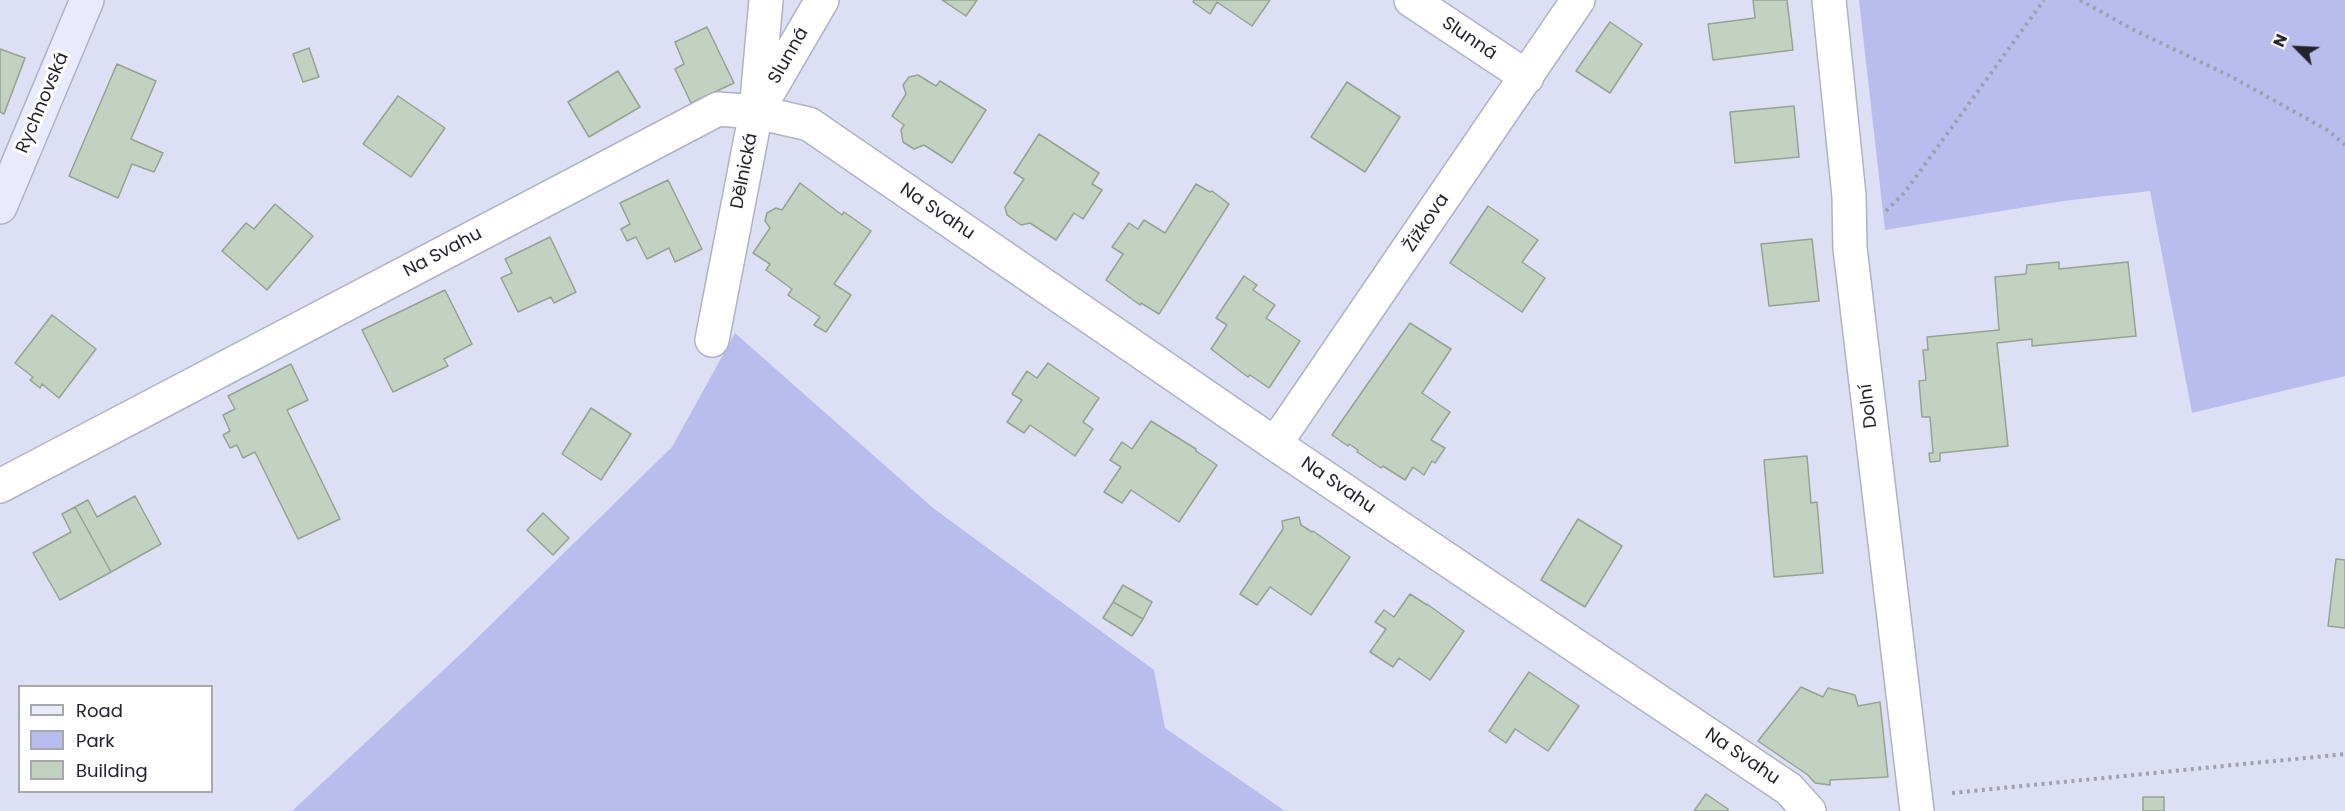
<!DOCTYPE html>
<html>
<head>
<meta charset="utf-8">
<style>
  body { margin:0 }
  #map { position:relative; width:2345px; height:811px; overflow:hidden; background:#dddff4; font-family:Poppins,sans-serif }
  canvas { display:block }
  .legend { position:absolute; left:18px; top:685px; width:195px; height:108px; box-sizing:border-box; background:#fff; border:2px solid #a7a8ab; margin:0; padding:8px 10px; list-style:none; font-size:18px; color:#24252c }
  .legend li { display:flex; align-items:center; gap:12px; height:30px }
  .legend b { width:30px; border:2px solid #a7a8ab }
  .north { position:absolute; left:2267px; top:18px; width:60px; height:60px; -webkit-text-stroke:4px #fff; paint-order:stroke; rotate:294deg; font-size:16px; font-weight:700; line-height:24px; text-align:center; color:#24252c }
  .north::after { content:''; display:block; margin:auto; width:21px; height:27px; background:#24252c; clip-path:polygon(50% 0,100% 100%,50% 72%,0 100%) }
</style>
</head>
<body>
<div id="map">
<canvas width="2345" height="811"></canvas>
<ul class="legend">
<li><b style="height:8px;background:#e9eafe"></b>Road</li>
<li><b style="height:16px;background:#b9bdee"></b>Park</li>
<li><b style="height:16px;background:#c3d1c0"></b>Building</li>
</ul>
<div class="north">N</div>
</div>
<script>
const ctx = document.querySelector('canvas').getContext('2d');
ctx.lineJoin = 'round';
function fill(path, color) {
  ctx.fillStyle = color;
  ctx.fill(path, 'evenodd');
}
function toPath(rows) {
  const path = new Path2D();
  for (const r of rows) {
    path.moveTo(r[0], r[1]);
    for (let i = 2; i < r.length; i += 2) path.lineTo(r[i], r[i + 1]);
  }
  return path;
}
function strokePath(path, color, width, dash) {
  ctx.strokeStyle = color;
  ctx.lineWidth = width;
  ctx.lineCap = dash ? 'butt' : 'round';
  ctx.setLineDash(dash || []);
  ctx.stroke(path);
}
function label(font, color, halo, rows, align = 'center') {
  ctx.font = font + ' Poppins,sans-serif';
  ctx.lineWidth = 6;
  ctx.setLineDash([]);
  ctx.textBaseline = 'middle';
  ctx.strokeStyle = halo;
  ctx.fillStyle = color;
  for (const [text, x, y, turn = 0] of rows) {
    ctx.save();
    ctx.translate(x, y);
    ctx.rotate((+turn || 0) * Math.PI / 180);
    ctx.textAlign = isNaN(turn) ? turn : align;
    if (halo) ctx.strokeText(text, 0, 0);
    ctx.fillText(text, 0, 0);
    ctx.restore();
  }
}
fill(toPath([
  [1859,0,2345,0,2345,376,2192,413,2150,191,2063,201,1885,230],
  [735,333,933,508,1154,670,1165,728,1285,811,292,811,466,649,672,447]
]), '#b9bdee');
const building = toPath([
  [942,0,977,0,966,16,942,0],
  [1194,0,1270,0,1252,26,1217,2,1210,14,1193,2,1194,0],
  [1753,0,1787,0,1793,50,1713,60,1708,24,1755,18,1753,0],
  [1610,22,1642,44,1610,93,1576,71,1610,22],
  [707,27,734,83,691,103,675,69,684,64,675,42,707,27],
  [309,48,319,77,303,82,293,54,309,48],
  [0,49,25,58,4,114,0,112,0,49],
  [117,64,156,81,131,139,163,153,154,172,132,164,118,198,69,176,117,64],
  [618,71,640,107,589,137,568,102,618,71],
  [918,75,936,86,940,81,986,110,952,163,924,145,914,149,903,142,901,130,904,125,892,116,906,94,903,85,909,77,918,75],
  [1347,82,1400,117,1365,172,1311,137,1347,82],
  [398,96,445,128,411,177,363,144,398,96],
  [1794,106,1799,157,1735,163,1730,112,1794,106],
  [1039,134,1099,173,1092,184,1102,190,1083,219,1074,213,1056,240,1030,223,1021,225,1007,215,1005,207,1024,179,1014,173,1039,134],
  [668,180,702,249,675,262,669,248,647,259,636,237,627,241,621,229,630,224,620,203,668,180],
  [800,183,842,215,844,212,871,231,834,284,851,295,826,332,814,325,820,317,788,295,792,289,766,270,770,264,753,253,770,228,765,221,767,213,776,208,782,210,800,183],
  [1196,184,1210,192,1212,191,1229,204,1159,314,1141,303,1140,305,1106,280,1123,254,1112,247,1129,223,1138,229,1144,220,1165,233,1196,184],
  [275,204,313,236,267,290,222,251,246,223,254,229,275,204],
  [1488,206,1538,240,1522,262,1545,278,1522,312,1450,263,1488,206],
  [550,237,576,292,554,303,551,297,518,312,501,278,512,273,505,259,550,237],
  [1812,239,1819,301,1769,306,1761,244,1812,239],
  [2059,262,2059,269,2128,262,2136,336,2032,346,2032,339,1997,343,2008,446,1940,453,1940,461,1930,462,1929,453,1933,453,1930,417,1922,417,1919,381,1926,380,1923,350,1928,350,1927,337,1999,330,1995,277,2026,274,2027,265,2059,262],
  [1244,276,1257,285,1253,290,1275,305,1266,318,1300,341,1269,388,1250,375,1248,377,1211,349,1227,325,1216,318,1244,276],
  [445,290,472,344,444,359,448,366,393,392,362,330,445,290],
  [52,315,96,349,59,398,42,384,40,388,30,380,33,377,15,363,52,315],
  [1410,323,1451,349,1422,393,1450,412,1431,440,1445,448,1435,463,1432,461,1424,475,1413,467,1405,480,1383,466,1381,468,1357,452,1358,450,1349,444,1348,446,1332,435,1410,323],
  [1048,363,1099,398,1083,422,1093,429,1075,456,1030,425,1024,433,1007,422,1022,400,1012,394,1027,371,1037,378,1048,363],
  [291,364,308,400,287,410,340,519,298,539,255,452,243,458,237,445,230,448,223,435,230,431,223,415,235,409,228,396,291,364],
  [591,408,631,434,601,480,562,454,591,408],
  [1151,421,1196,449,1196,451,1217,465,1179,522,1131,490,1122,503,1104,492,1121,467,1110,460,1122,442,1132,449,1151,421],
  [1807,456,1811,503,1817,502,1823,573,1774,577,1764,460,1807,456],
  [135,496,161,544,111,572,75,507,88,500,97,517,135,496],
  [75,507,111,572,60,600,33,553,71,532,62,514,75,507],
  [543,513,569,538,553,555,527,530,543,513],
  [1299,517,1301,525,1312,532,1313,531,1350,557,1311,615,1270,587,1257,605,1240,594,1283,529,1282,521,1299,517],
  [1578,519,1622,546,1585,607,1541,580,1578,519],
  [2336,559,2345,560,2345,628,2328,626,2336,559],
  [1123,585,1152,602,1143,619,1113,602,1123,585],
  [1410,594,1427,605,1427,604,1464,631,1430,680,1399,658,1393,667,1370,652,1386,629,1375,622,1384,610,1394,617,1410,594],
  [1113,602,1143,619,1132,636,1103,618,1113,602],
  [1529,672,1579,706,1548,751,1515,729,1506,743,1489,731,1529,672],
  [1801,687,1823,697,1828,688,1855,695,1858,706,1880,702,1888,777,1830,780,1830,785,1815,783,1808,775,1758,741,1801,687],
  [1706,794,1728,809,1728,811,1694,811,1706,794],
  [2143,797,2164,797,2164,811,2143,811,2143,797]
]);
fill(building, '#c3d1c0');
strokePath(building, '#95a392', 1.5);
const minor = toPath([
  [1411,0,1527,77],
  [1829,0,1849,196,1850,248,1917,811],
  [762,103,822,0],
  [712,340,756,112,766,0],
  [1275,444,1578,0],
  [0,486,718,109,756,112,809,124,1275,444,1789,789,1809,811]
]);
const secondary = toPath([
  [0,207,87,0]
]);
strokePath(minor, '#b0b2c6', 36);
strokePath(secondary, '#b0b2c6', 36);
strokePath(toPath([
  [2080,0,2132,29,2232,77,2329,131,2345,145],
  [1886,211,1905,192,2044,0],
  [1952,793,2345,754]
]), '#9fa0b1', 4, [3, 4.5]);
strokePath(minor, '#fff', 33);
strokePath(secondary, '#e9eafe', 33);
label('18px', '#24252c', '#fff', [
  ["Slunná",1469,39,34],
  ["Slunná",789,56,-60],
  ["Rychnovská",43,103,-67],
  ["Dělnická",745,171,-79],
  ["Na Svahu",937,212,34],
  ["Žižkova",1427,223,-56],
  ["Na Svahu",443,253,-28],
  ["Dolní",1869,406,-97],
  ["Na Svahu",1338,486,34],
  ["Na Svahu",1742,757,34]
]);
</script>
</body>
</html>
